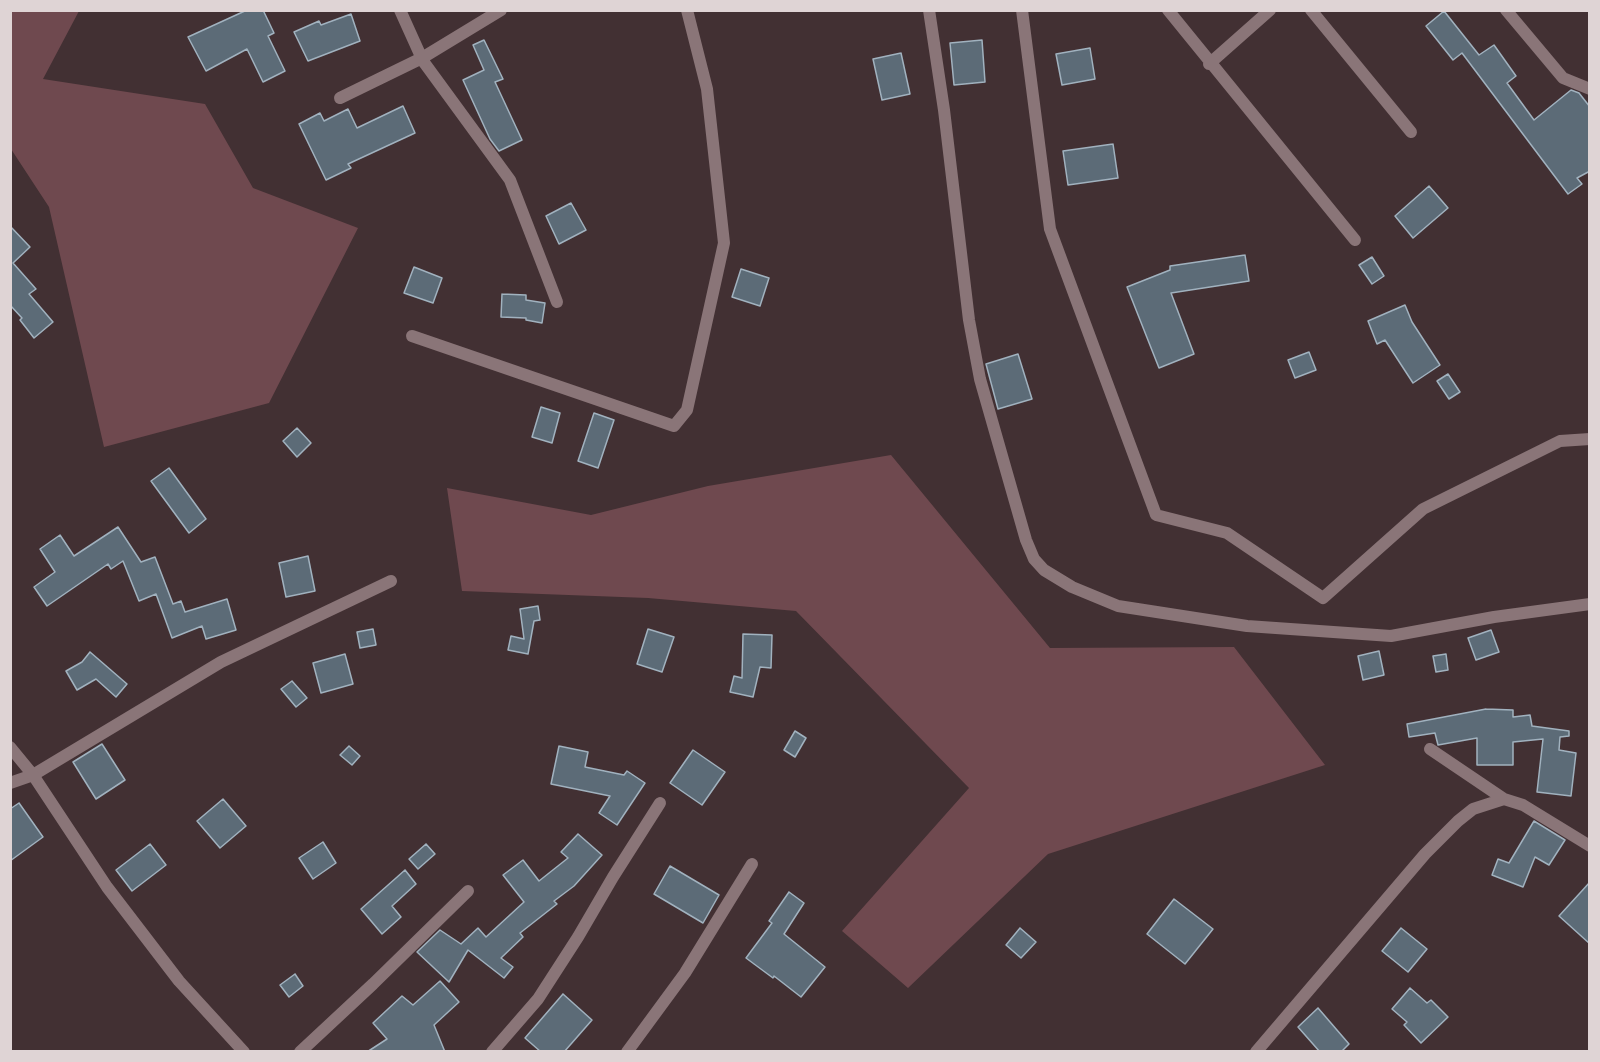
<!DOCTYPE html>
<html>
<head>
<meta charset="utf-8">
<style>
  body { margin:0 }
  #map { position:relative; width:1600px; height:1062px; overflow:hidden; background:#423033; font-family:"Roboto Condensed",sans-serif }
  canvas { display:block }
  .frame { position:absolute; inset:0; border:12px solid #dfd4d5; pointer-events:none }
</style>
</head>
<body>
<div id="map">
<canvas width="1600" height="1062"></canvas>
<div class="frame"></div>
</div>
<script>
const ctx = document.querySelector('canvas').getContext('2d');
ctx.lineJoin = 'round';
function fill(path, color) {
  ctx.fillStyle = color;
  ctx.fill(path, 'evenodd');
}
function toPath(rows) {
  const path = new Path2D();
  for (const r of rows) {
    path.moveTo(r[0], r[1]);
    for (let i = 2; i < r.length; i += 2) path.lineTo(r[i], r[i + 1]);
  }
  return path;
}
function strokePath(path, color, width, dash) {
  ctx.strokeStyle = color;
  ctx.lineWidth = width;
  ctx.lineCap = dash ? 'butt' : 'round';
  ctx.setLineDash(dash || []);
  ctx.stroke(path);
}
fill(toPath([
  [10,11,79,11,43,79,205,104,253,188,358,228,269,403,104,447,49,207,11,149],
  [891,455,1050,648,1234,647,1325,765,1048,854,908,988,842,931,969,788,796,611,648,598,462,591,447,488,591,515,708,486]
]), '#6f494f');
const building = toPath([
  [247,10,263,10,274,33,268,36,285,71,263,82,247,49,206,71,188,37,247,10],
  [1444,11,1479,55,1494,45,1516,76,1507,83,1534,120,1571,90,1579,93,1590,107,1590,171,1577,178,1582,184,1568,194,1462,53,1453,60,1426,26,1444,11],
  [351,14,360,41,308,61,294,32,319,21,321,25,351,14],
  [484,40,503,79,495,82,522,140,499,151,490,139,463,80,484,70,473,45,484,40],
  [982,40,985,82,954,85,950,43,982,40],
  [1090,48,1095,79,1062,85,1056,54,1090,48],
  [901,53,910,94,882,100,873,59,901,53],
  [403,106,415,133,348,164,351,168,326,180,299,124,320,113,324,121,348,109,357,128,403,106],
  [1113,144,1118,178,1068,185,1063,151,1113,144],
  [1429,186,1448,208,1413,238,1395,216,1429,186],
  [571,203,586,230,559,244,546,216,571,203],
  [10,226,30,247,13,263,36,289,29,294,53,322,34,338,20,320,22,318,10,305,10,226],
  [1245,255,1249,281,1171,293,1194,354,1159,368,1127,287,1170,270,1170,266,1245,255],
  [1372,257,1384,276,1372,284,1359,265,1372,257],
  [414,267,442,278,433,303,404,293,414,267],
  [741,269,769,278,760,306,732,297,741,269],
  [502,294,526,295,526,300,545,303,542,323,526,320,526,318,501,317,502,294],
  [1405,305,1412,322,1440,365,1413,383,1385,340,1377,344,1368,321,1405,305],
  [1309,352,1316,370,1295,378,1288,360,1309,352],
  [1018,354,1032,399,998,409,986,364,1018,354],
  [1448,374,1460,392,1449,399,1437,381,1448,374],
  [541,407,560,413,552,443,532,437,541,407],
  [594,413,614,420,598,468,578,461,594,413],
  [297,428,311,443,297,457,283,441,297,428],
  [169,468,206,519,189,533,151,481,169,468],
  [118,527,141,562,155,557,173,604,181,601,185,612,227,599,236,630,206,639,202,626,172,638,156,594,139,601,123,561,111,569,108,564,47,606,34,587,55,572,40,549,60,535,74,556,118,527],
  [308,556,315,591,286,597,279,563,308,556],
  [538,606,540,620,534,621,528,654,508,650,511,636,524,639,520,609,538,606],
  [373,629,376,645,360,648,357,632,373,629],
  [648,629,674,637,662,672,637,664,648,629],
  [1491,630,1499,652,1476,660,1468,638,1491,630],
  [743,634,772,635,771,668,760,667,753,697,730,692,734,676,742,678,743,634],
  [1379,651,1384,675,1363,680,1358,656,1379,651],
  [90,652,127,684,116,697,96,679,77,690,66,671,82,662,90,652],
  [345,654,353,684,321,693,313,663,345,654],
  [1446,654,1448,670,1436,672,1433,656,1446,654],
  [292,681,307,698,296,707,281,689,292,681],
  [1486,709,1513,710,1513,717,1530,715,1532,726,1569,731,1569,736,1560,737,1559,750,1576,753,1571,796,1537,792,1543,739,1513,742,1513,765,1477,765,1477,738,1438,745,1435,733,1409,737,1407,724,1486,709],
  [795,731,806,738,795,757,784,750,795,731],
  [102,744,125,780,96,799,73,762,102,744],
  [349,746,360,756,352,765,340,755,349,746],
  [559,746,588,752,585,767,624,775,627,771,645,783,617,825,599,813,610,796,551,784,559,746],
  [693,750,725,772,702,805,670,783,693,750],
  [223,799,246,826,220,848,197,821,223,799],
  [19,803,43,837,10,861,10,809,19,803],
  [1534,821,1565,840,1549,865,1535,857,1523,887,1492,875,1498,859,1509,863,1534,821],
  [578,834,602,855,574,886,554,901,557,904,520,933,523,937,501,958,513,967,504,978,468,950,449,982,417,952,440,930,461,944,478,928,486,937,524,902,503,875,523,860,539,881,568,858,561,852,578,834],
  [323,842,336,863,313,879,299,858,323,842],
  [150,844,166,865,132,891,116,870,150,844],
  [426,844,435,854,418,869,409,859,426,844],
  [670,866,719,895,703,923,654,894,670,866],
  [405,870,416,884,392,906,401,917,382,934,361,909,405,870],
  [1590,882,1590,944,1559,916,1590,882],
  [789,892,804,903,784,934,825,967,801,997,774,976,773,978,746,958,772,923,769,921,789,892],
  [1174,899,1213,929,1185,964,1147,934,1174,899],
  [1020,928,1036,942,1021,958,1006,945,1020,928],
  [1401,928,1427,949,1408,972,1382,951,1401,928],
  [295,974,303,986,289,997,280,985,295,974],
  [440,981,459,1002,434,1025,445,1052,367,1052,387,1039,373,1023,402,996,413,1005,440,981],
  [1410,988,1427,1003,1431,1000,1448,1017,1421,1043,1404,1025,1407,1022,1392,1009,1410,988],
  [563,994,592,1020,564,1052,541,1052,525,1038,563,994],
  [1318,1008,1349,1044,1341,1052,1320,1052,1298,1027,1318,1008]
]);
fill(building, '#5c6b77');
strokePath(building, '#a1b2bf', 1.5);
strokePath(toPath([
  [400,10,423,61,510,180,557,302],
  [929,10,944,110,969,320,980,379,1026,540,1034,559,1044,570,1072,587,1118,606,1247,626,1391,636,1494,617,1590,604],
  [1022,10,1050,229,1156,515,1227,533,1323,598,1423,509,1560,441,1590,439],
  [1168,10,1355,240],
  [1311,10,1411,132],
  [1506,10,1563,78,1590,89],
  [1209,64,1270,10],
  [340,98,422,58,501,10],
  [412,336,674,426,687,410,724,243,707,89,687,10],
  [1430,749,1504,799],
  [10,783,33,775,221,662,391,581],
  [300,1052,373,984,468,891],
  [492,1052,538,999,578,937,613,877,660,803],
  [627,1052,685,973,752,864],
  [1256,1052,1425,854,1458,821,1473,809,1504,799,1523,805,1590,846]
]), '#8a7578', 12);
strokePath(toPath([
  [10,747,33,775,107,887,179,981,244,1052]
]), '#8a7578', 12);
</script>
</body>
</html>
